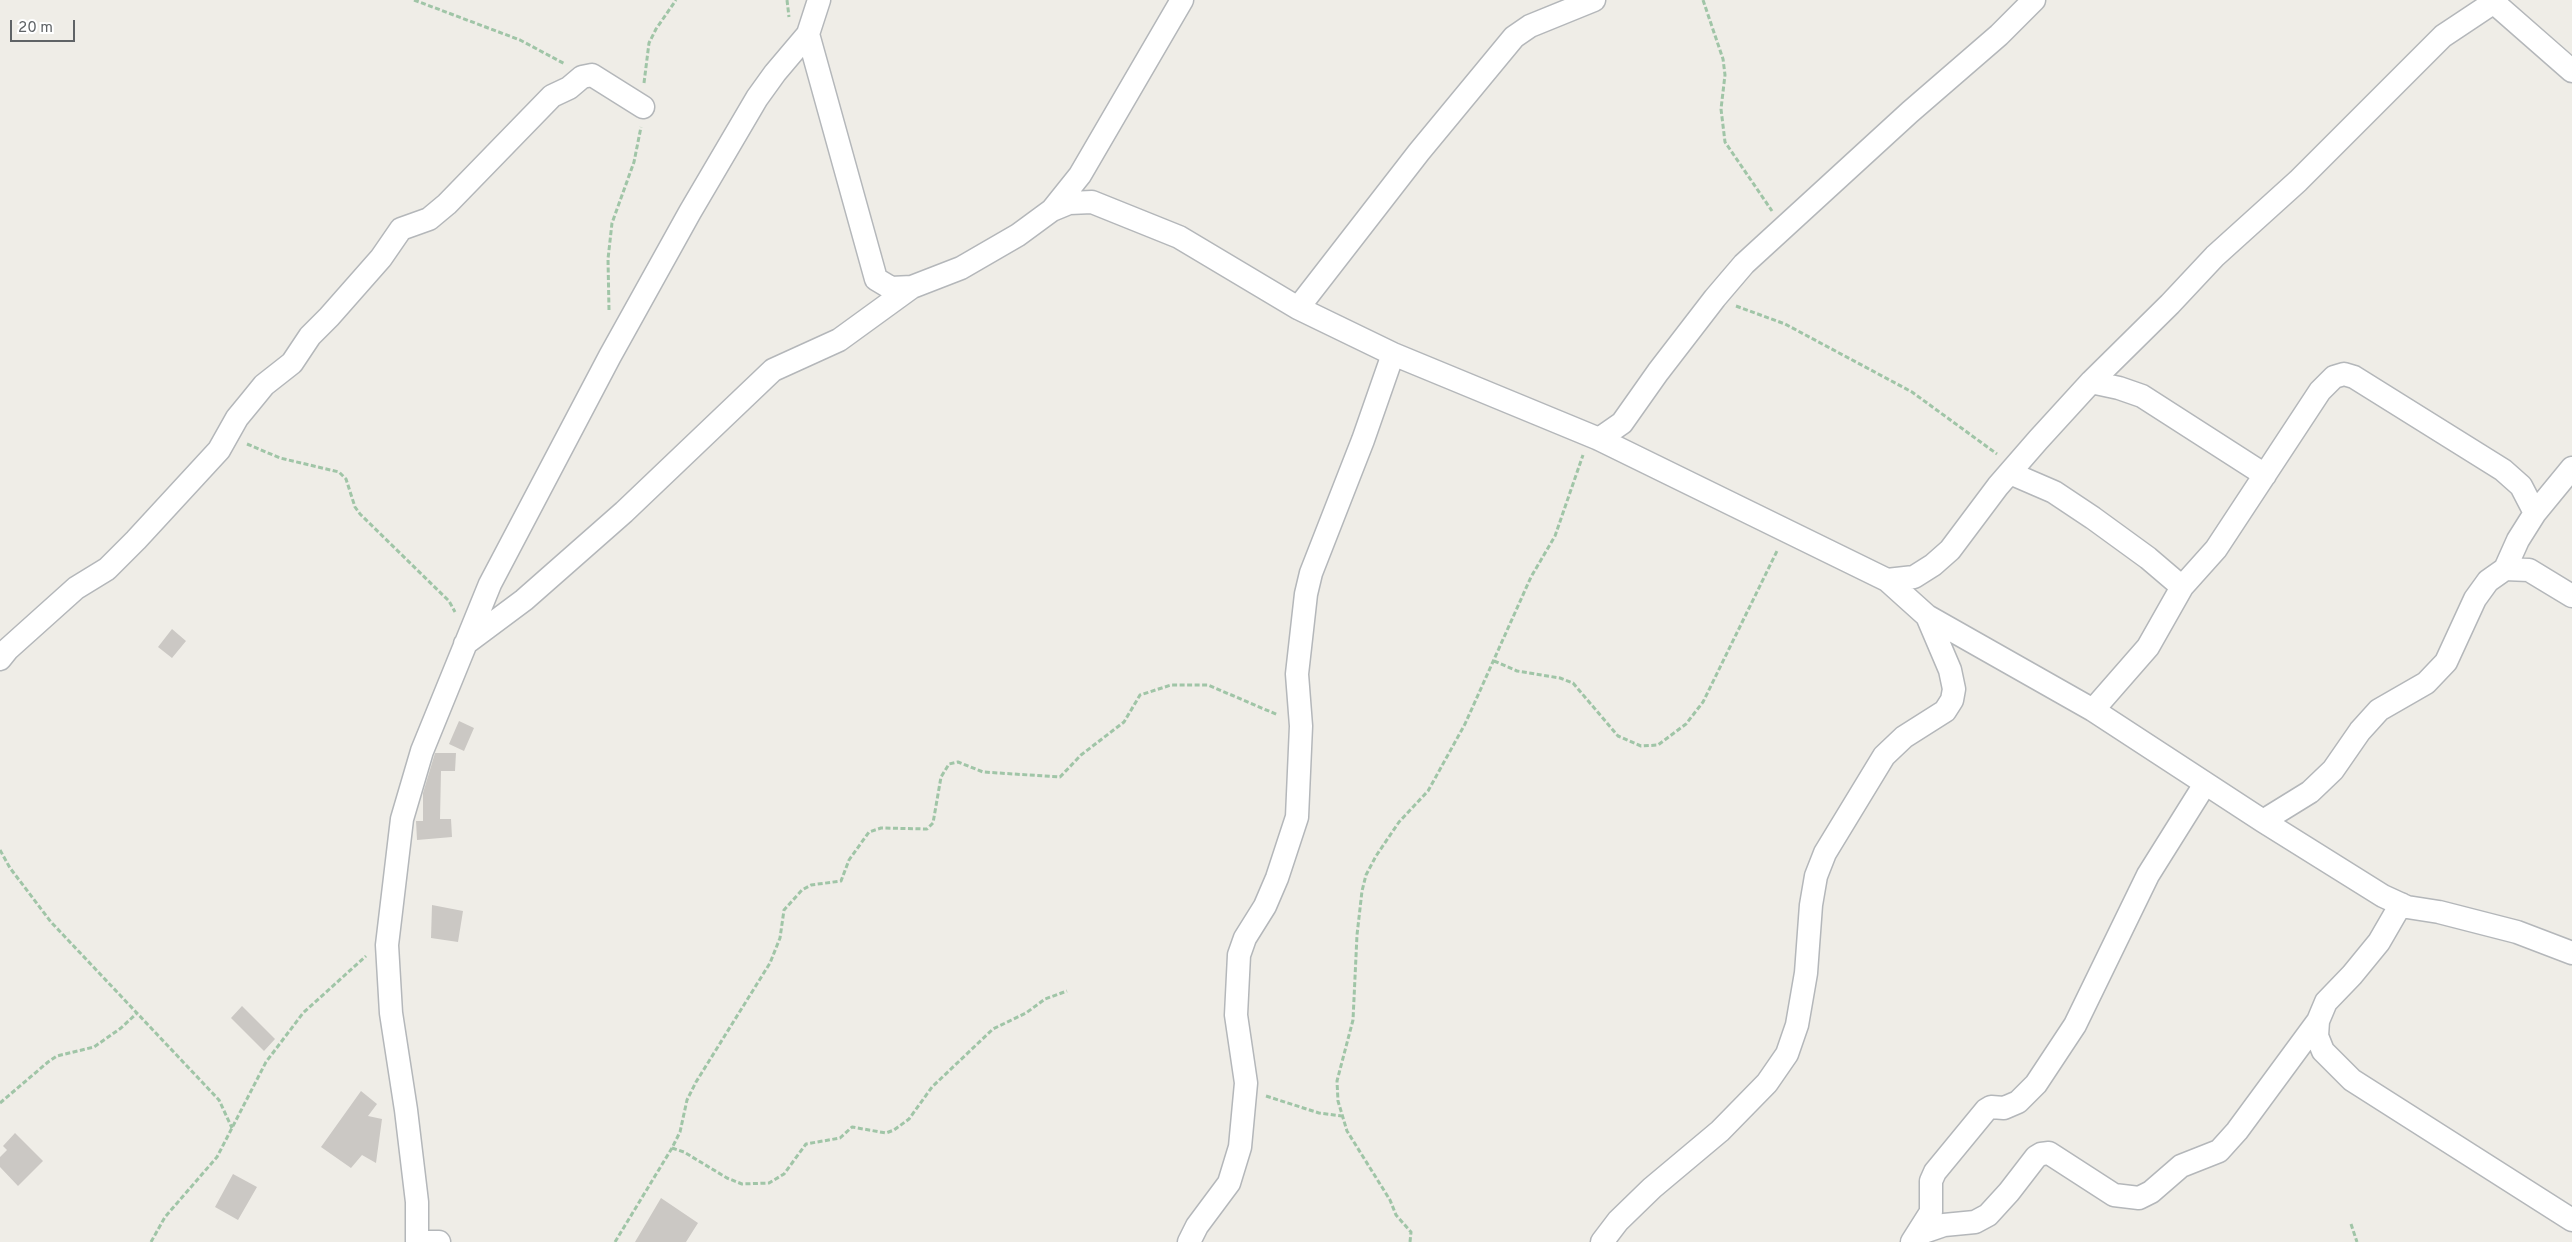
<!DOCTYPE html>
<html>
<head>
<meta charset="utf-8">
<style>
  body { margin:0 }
  #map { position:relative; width:2572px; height:1242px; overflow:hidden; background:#efede7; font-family:Overpass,sans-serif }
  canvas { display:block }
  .scale { position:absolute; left:10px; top:20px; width:65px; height:22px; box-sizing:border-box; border:2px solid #5f6366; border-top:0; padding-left:6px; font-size:15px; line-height:18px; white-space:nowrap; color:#5f6366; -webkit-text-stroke:4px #fff; paint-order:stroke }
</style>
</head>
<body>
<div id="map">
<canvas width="2572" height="1242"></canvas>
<div class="scale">20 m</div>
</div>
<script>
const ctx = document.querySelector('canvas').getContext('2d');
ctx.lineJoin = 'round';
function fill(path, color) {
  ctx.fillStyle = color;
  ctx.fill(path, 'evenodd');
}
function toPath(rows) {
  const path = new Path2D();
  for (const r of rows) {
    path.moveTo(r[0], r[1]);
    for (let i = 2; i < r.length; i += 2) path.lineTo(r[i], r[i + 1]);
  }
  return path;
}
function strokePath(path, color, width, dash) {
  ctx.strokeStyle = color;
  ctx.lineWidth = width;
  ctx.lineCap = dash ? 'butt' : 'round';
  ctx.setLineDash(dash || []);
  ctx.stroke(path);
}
fill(toPath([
  [172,629,186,641,172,658,158,647],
  [459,721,474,728,464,751,449,744],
  [435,753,456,753,455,771,441,771,440,819,451,819,452,837,417,840,416,821,423,821,423,793],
  [432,905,463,911,458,942,431,938],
  [242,1006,275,1039,264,1051,231,1018],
  [361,1091,377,1104,368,1116,382,1119,376,1163,362,1155,351,1168,321,1147],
  [15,1133,43,1161,18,1186,0,1167,0,1157,7,1150,3,1146],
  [233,1174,257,1187,238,1220,215,1207],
  [661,1198,698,1223,686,1242,635,1242]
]), '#cbc8c4');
const minor = toPath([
  [2491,0,2572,71],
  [808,34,876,279,891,288,912,287,961,268,1018,235,1052,210,1069,203,1092,202,1179,237,1298,308,1393,354,1599,439,1887,580,1927,616,2093,710,2263,821,2383,896,2407,907,2439,912,2517,932,2572,953],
  [1052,210,1080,175,1182,0],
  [1298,308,1419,152,1514,37,1530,26,1594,0],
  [2091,382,2119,388,2142,396,2265,475],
  [1599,439,1622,423,1658,372,1715,298,1744,264,1910,112,1999,35,2034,0],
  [2010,473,2054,492,2093,518,2148,558,2182,587],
  [2505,569,2518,540,2535,513,2572,468],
  [1887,580,1914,577,1933,565,1950,550,1998,486,2038,440,2091,382,2170,304,2215,256,2298,181,2443,36,2497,0],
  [465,644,524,600,624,512,773,370,839,340,912,287],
  [0,659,8,649,76,588,107,569,136,540,219,450,237,418,251,401,264,385,292,363,310,336,329,317,381,258,401,229,429,219,447,204,552,96,569,88,582,77,592,75,643,107],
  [2093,710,2148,647,2182,587,2216,549,2320,391,2334,377,2344,374,2354,377,2503,470,2521,486,2535,513],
  [2263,821,2310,792,2333,770,2360,731,2379,710,2426,683,2446,662,2475,599,2488,581,2505,569,2529,570,2572,596],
  [2401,904,2379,942,2352,975,2326,1002,2318,1021,2317,1036,2323,1051,2352,1080,2572,1220],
  [1918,1234,1944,1225,1975,1222,1988,1215,2009,1192,2036,1157,2041,1154,2049,1153,2114,1195,2139,1198,2151,1192,2181,1166,2219,1151,2237,1131,2318,1021],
  [417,1242,417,1202,406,1110,391,1013,387,945,402,819,422,751,490,584,610,356,690,212,757,98,775,73,808,34,819,0],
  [417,1242,439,1242],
  [1189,1242,1197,1226,1229,1183,1240,1147,1246,1083,1236,1015,1239,955,1245,938,1265,906,1277,878,1297,817,1301,726,1297,674,1306,594,1311,573,1363,440,1393,354],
  [1602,1242,1618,1221,1652,1188,1720,1131,1767,1083,1787,1054,1797,1025,1806,973,1811,905,1816,876,1825,853,1884,756,1904,737,1945,711,1952,700,1954,689,1950,670,1927,616],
  [1912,1242,1931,1212,1931,1181,1935,1172,1986,1110,1991,1107,2004,1108,2018,1102,2036,1084,2075,1025,2148,875,2205,784]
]);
strokePath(minor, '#b4b7ba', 25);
strokePath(toPath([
  [414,0,520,40,565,64],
  [787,0,789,17],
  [1703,0,1723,59,1725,75,1721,109,1725,142,1772,211],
  [644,83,649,43,656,29,676,0],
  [1736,306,1785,324,1912,392,1997,454],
  [609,310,608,259,612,223,634,162,641,127],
  [247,444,280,458,339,472,346,479,355,507,360,514,449,601,455,612],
  [1494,661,1517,671,1560,678,1573,683,1618,736,1641,746,1658,745,1686,724,1703,702,1778,549],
  [0,850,10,868,51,922,219,1100,232,1128],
  [1266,1096,1319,1113,1342,1116],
  [0,1103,48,1062,57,1056,94,1047,121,1028,137,1013],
  [672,1148,684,1152,727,1178,742,1184,769,1183,784,1174,806,1144,840,1138,852,1127,886,1133,894,1130,909,1119,932,1087,993,1029,1026,1013,1045,999,1067,991],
  [2351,1224,2357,1242],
  [151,1242,165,1217,217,1157,266,1062,303,1013,366,956],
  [615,1242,672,1148,680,1132,687,1100,696,1082,770,963,780,938,784,910,802,890,811,885,841,881,849,860,869,832,881,828,927,829,933,823,941,777,949,764,958,762,983,772,1060,777,1081,755,1124,722,1140,695,1171,685,1208,685,1278,715],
  [1410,1242,1411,1232,1396,1215,1390,1200,1347,1131,1338,1101,1337,1081,1353,1020,1357,935,1362,891,1366,875,1376,856,1399,822,1428,791,1465,724,1531,577,1555,536,1583,455]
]), '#a0c5a7', 3, [5, 2.5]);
strokePath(minor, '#fff', 22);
</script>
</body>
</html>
